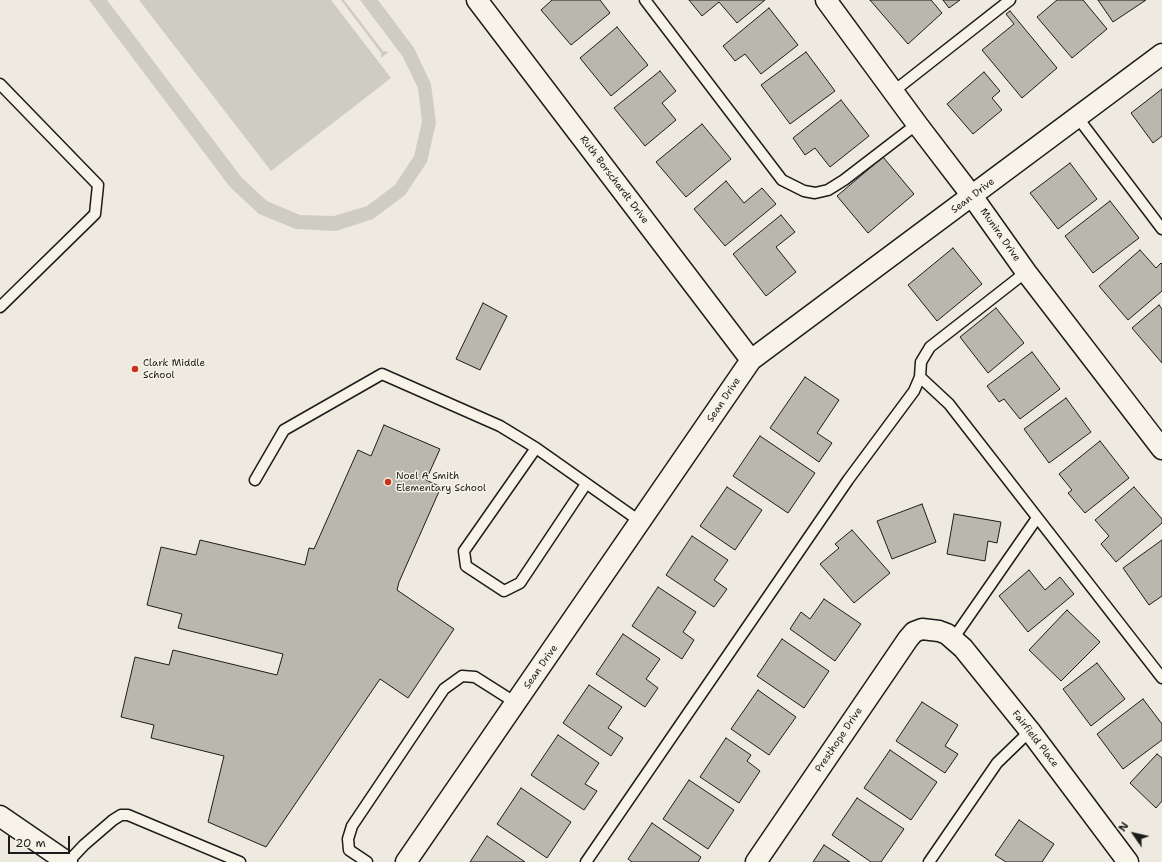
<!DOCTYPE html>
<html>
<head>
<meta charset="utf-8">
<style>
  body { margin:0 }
  #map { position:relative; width:1162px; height:862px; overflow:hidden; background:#eeeae0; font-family:"Shantell Sans",sans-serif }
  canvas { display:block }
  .north { position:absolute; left:1114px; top:814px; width:40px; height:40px; -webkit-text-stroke:3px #f7f3e8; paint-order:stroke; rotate:304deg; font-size:11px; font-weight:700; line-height:16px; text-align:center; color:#1c1c1c }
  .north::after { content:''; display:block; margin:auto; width:14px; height:18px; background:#1c1c1c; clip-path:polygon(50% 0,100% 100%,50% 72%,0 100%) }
  .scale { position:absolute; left:8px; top:836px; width:62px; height:18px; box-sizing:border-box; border:2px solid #1c1c1c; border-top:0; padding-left:5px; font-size:12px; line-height:14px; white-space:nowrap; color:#1c1c1c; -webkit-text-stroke:3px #f7f3e8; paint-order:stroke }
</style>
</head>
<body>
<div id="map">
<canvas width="1162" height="862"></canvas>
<div class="north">N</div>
<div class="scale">20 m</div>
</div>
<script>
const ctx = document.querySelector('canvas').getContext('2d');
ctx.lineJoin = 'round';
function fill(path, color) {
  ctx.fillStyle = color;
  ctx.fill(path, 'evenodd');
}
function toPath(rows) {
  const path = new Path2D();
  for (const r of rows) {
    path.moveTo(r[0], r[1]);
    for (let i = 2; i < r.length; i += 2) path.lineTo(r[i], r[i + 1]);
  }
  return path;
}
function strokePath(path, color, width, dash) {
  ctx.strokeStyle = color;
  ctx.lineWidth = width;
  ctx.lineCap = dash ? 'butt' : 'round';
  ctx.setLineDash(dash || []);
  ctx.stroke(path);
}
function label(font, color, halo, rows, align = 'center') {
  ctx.font = font + ' "Shantell Sans",sans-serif';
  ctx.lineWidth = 3;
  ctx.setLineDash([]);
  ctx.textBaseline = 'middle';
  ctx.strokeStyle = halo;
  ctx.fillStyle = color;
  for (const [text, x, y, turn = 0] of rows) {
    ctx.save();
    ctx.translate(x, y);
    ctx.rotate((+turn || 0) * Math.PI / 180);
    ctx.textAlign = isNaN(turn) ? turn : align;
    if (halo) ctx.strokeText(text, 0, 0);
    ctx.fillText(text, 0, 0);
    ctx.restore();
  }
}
fill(toPath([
  [89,0,107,0,242,178,267,201,300,215,334,216,367,206,395,185,414,156,422,122,418,88,403,57,360,0,378,0,414,48,431,84,436,123,427,162,405,195,373,219,336,231,296,229,259,214,230,187],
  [139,0,331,0,391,78,271,171],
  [341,0,344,0,383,51,389,52,381,58,381,53]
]), '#cfccc3');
const building = toPath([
  [552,0,600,0,610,13,571,45,541,10,552,0],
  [689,0,765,0,737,23,719,2,702,16,689,0],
  [870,0,931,0,942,13,908,44,870,0],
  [943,0,960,0,949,8,943,0],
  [1057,0,1083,0,1107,29,1072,58,1037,17,1057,0],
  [1098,0,1146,0,1113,22,1098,0],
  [769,8,798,45,761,74,745,54,735,61,723,46,769,8],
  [1010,11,1057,68,1022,98,982,50,1014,24,1006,14,1010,11],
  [617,27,648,65,611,96,580,58,617,27],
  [806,52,835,91,790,124,761,85,806,52],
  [660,71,676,91,662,103,676,120,645,146,614,108,660,71],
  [984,72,1000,91,992,98,1002,110,973,134,947,104,984,72],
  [1162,89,1162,136,1153,143,1131,113,1162,89],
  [841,100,869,136,830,167,815,148,805,155,793,138,841,100],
  [702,124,731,159,686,197,656,162,702,124],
  [883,157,914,194,868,233,837,196,883,157],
  [1070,163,1097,199,1058,229,1030,193,1070,163],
  [726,181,744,203,762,188,776,204,725,246,694,209,726,181],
  [1110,201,1139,238,1093,273,1065,236,1110,201],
  [781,215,795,232,776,247,796,272,766,296,733,254,781,215],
  [953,248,982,284,937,321,908,285,953,248],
  [1140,250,1156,268,1161,263,1162,264,1162,291,1128,320,1099,286,1140,250],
  [483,303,507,316,480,370,456,359,483,303],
  [1159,305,1162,309,1162,363,1132,328,1159,305],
  [996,308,1024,343,988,373,960,337,996,308],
  [1032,352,1060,389,1020,419,1004,399,999,402,987,386,1032,352],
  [805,377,839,400,817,433,832,443,819,462,770,428,805,377],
  [1066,398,1091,432,1049,463,1024,429,1066,398],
  [384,425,440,449,426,480,441,487,399,582,397,590,454,629,408,698,380,679,266,847,208,822,224,756,151,738,154,725,121,717,135,657,169,665,173,650,277,675,283,654,178,628,182,614,147,605,161,547,196,555,200,540,305,565,309,548,314,549,358,450,371,456,384,425],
  [760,436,815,473,788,513,733,476,760,436],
  [1100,441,1129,478,1085,513,1068,493,1072,490,1059,474,1100,441],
  [727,487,762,510,735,550,700,526,727,487],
  [1134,487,1162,519,1162,523,1116,562,1101,544,1109,536,1095,520,1134,487],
  [922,504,936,542,892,559,877,521,922,504],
  [954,514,1001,522,997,543,988,541,985,561,947,554,954,514],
  [852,530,890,573,854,603,820,564,839,548,835,544,852,530],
  [692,536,728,560,714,580,727,589,714,607,666,575,692,536],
  [1162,540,1162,596,1149,605,1123,568,1162,540],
  [1029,570,1045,590,1060,577,1074,594,1028,632,999,596,1029,570],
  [658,587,696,612,683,632,694,640,682,659,632,626,658,587],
  [824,599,861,624,835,661,790,629,801,612,810,619,824,599],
  [1067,610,1100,642,1061,681,1029,650,1067,610],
  [623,634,660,659,646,679,658,688,645,707,596,674,623,634],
  [782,639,829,671,804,708,757,676,782,639],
  [1097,663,1125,699,1091,726,1063,689,1097,663],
  [589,685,622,707,608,728,623,738,611,756,563,723,589,685],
  [758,690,796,717,769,755,731,729,758,690],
  [1143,699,1162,724,1162,740,1123,769,1097,734,1143,699],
  [922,702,958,725,945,746,958,754,945,773,896,741,922,702],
  [558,735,599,763,585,784,597,791,584,810,531,775,558,735],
  [726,738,751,755,747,761,760,771,739,803,700,777,726,738],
  [890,750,937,782,911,820,864,788,890,750],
  [1157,754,1162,758,1162,801,1156,808,1130,783,1157,754],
  [689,780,734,810,708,849,663,819,689,780],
  [521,788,571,822,547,858,497,824,521,788],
  [857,798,904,829,881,862,871,862,832,835,857,798],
  [1019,820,1054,844,1042,862,1006,862,995,855,1019,820],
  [652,823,701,857,698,862,632,862,628,859,652,823],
  [487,836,525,862,470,862,487,836],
  [824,845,850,862,813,862,824,845]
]);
fill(building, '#bab7af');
strokePath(building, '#1c1c1c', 1);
const lane = toPath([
  [645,0,782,180,804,191,815,193,828,190,844,180,917,124],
  [0,84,98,185,95,214,0,307],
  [894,91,1010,0],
  [1078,118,1162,229],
  [920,377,949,404,1162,678],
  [536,448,464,551,466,566,504,591,520,583,586,484],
  [255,480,284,430,382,374,500,426,536,448,641,522],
  [953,639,1037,518],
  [68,862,84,845,113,820,121,815,128,815,240,862],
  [367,862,349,850,348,839,352,826,444,689,462,676,475,677,516,703],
  [586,862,848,480,914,391,920,377,921,362,930,347,1026,272],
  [929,862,997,763,1030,731]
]);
const street = toPath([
  [477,0,751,360],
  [826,0,917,124,972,196,1026,272,1162,449],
  [0,816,67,862],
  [406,862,751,360,1162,54],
  [756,862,908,639,914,632,922,629,939,631,947,634,963,648,1030,731,1128,862]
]);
strokePath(lane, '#1c1c1c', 13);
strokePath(street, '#1c1c1c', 23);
strokePath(lane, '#f7f3e8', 10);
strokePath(street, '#f7f3e8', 20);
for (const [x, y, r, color] of [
  [135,369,4,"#c8321e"],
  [388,482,4,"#c8321e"]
]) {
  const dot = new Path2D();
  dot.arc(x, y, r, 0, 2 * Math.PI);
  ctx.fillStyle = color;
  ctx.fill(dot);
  strokePath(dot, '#f7f3e8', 1.5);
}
label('10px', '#1c1c1c', '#f7f3e8', [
  ["Ruth Borschardt Drive",614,180,53],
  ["Sean Drive",973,196,-37],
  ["Munira Drive",1000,235,55],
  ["Sean Drive",724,400,-56],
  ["Sean Drive",541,667,-55],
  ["Fairfield Place",1035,739,52],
  ["Presthope Drive",839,740,-56]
]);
label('10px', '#1c1c1c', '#f7f3e8', [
  ["Clark Middle",143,363],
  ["School",143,375],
  ["Noel A Smith",396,476],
  ["Elementary School",396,488]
], 'left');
</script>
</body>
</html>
